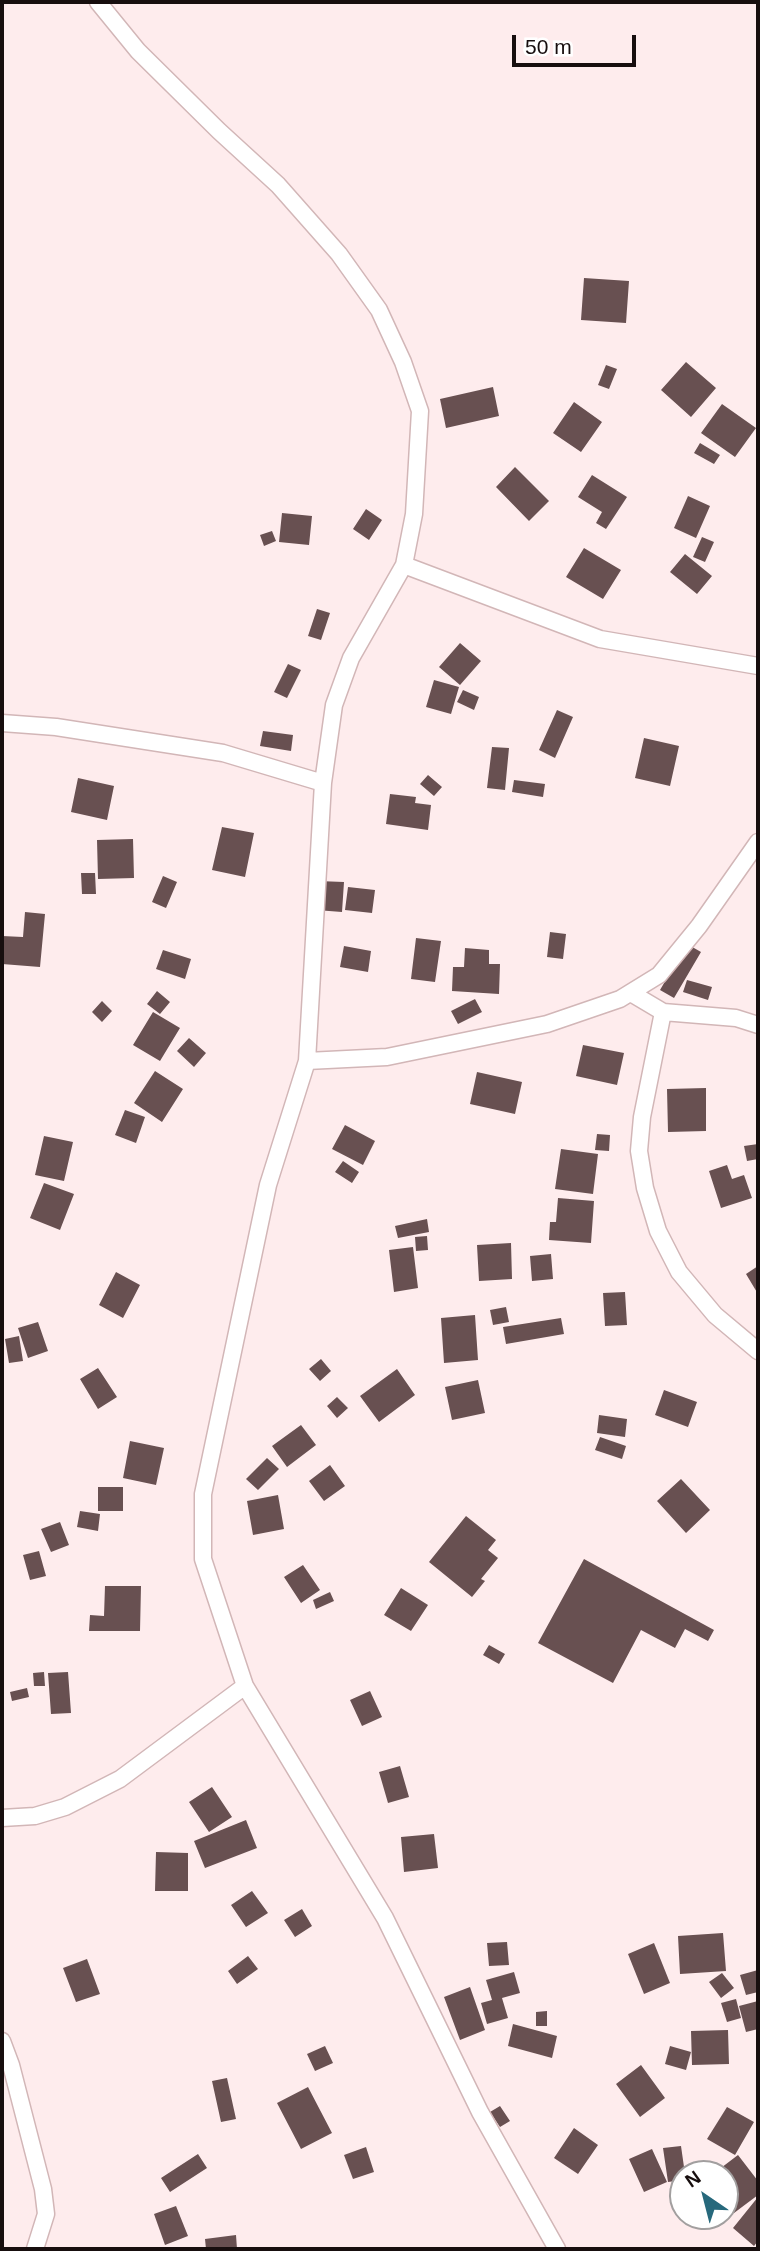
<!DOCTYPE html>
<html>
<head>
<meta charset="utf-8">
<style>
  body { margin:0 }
  #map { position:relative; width:760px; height:2251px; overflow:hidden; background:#feeced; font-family:Helvetica,sans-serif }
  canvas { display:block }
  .frame { position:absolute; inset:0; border:4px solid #170e0e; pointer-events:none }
  .north { position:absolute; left:669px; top:2160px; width:70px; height:70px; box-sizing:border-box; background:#fff; border:2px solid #a29f9f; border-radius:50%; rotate:325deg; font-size:19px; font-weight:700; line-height:28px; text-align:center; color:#170e0e }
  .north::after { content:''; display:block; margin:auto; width:24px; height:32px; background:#27697c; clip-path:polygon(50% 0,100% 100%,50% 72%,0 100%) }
  .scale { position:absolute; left:512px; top:35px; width:124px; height:32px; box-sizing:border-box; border:4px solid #170e0e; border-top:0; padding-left:9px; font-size:21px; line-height:24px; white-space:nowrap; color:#170e0e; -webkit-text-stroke:5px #fff; paint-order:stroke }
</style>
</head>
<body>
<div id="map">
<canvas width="760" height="2251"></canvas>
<div class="frame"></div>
<div class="north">N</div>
<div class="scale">50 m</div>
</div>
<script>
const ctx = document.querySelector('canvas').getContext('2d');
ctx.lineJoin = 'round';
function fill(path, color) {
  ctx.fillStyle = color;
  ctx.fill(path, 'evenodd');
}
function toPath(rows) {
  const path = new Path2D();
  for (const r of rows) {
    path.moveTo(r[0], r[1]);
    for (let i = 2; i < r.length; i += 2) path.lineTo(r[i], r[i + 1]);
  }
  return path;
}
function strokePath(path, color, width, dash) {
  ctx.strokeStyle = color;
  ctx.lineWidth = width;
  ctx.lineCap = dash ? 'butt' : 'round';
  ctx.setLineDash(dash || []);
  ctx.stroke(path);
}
fill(toPath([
  [584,278,629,281,626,323,581,320],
  [686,362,716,388,691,417,661,390],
  [606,365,617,369,609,389,598,385],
  [493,387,499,416,446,428,440,399],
  [574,402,602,422,581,452,553,433],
  [722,404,756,428,735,457,701,433],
  [700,443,720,455,714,464,694,453],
  [515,467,549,501,529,521,496,487],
  [592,475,627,497,606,529,596,523,602,512,578,497],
  [688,496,710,506,696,538,674,528],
  [366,509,382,520,369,540,353,529],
  [282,513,312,516,309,545,279,542],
  [272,531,276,541,264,546,260,535],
  [702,537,714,542,705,562,693,557],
  [584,548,621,570,603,599,566,577],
  [685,554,712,576,697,594,670,572],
  [317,609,330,613,321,640,308,636],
  [460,643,481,661,460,685,439,667],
  [288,664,301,670,287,698,274,692],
  [434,680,459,687,451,714,426,707],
  [463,690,479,697,474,710,457,702],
  [557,710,573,717,555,758,539,750],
  [263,731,293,735,291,751,260,746],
  [644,738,679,746,670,786,635,778],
  [492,747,509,748,505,790,487,788],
  [428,775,442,787,434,796,420,784],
  [78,778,114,786,107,820,71,812],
  [514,780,545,784,543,797,512,792],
  [390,794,416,797,415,803,431,805,428,830,386,824],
  [222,827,254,833,245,877,212,870],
  [133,839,134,878,98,879,97,840],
  [81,873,95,873,96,894,82,894],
  [163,876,177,882,166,908,152,902],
  [318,881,344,882,342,912,316,910],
  [348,887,375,890,372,913,345,910],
  [25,912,45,914,40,967,2,964,2,936,23,937],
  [550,932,566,934,563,959,547,957],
  [416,938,441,941,435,982,411,979],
  [687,944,701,952,674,998,660,990],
  [344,946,371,951,368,972,340,967],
  [465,948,489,950,489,964,500,964,499,994,452,991,453,967,464,967],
  [163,950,191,959,185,979,156,969],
  [687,980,712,987,708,1000,683,992],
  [157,991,170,1002,160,1014,147,1004],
  [475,999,482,1012,458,1024,451,1011],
  [102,1001,112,1011,102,1022,92,1012],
  [153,1012,180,1028,160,1061,133,1045],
  [189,1038,206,1053,194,1067,177,1051],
  [583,1045,624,1053,617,1085,576,1076],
  [155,1071,183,1089,162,1122,134,1103],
  [477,1072,522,1082,515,1114,470,1104],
  [706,1088,706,1131,668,1132,667,1089],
  [125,1110,145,1117,136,1143,115,1135],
  [345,1125,375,1141,363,1165,332,1149],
  [597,1134,610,1135,609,1151,595,1150],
  [44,1136,73,1142,64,1181,35,1175],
  [758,1144,758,1159,747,1161,744,1146],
  [561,1149,598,1154,593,1194,555,1189],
  [343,1161,359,1172,352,1183,335,1172],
  [727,1165,732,1179,744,1175,752,1198,721,1208,709,1171],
  [44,1183,74,1194,60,1230,30,1218],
  [558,1198,594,1201,591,1243,549,1240,550,1222,556,1222],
  [427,1219,429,1232,398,1238,395,1226],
  [427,1236,428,1250,416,1251,415,1237],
  [511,1243,512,1279,479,1281,477,1245],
  [413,1247,418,1288,394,1292,389,1250],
  [551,1254,553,1279,532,1281,530,1256],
  [758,1266,758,1294,746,1274],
  [116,1272,140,1285,123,1318,99,1305],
  [625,1292,627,1325,605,1326,603,1293],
  [506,1307,509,1322,493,1325,490,1310],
  [475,1315,478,1360,444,1363,441,1318],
  [561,1318,564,1334,506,1344,503,1327],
  [38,1322,48,1351,28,1358,18,1328],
  [19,1336,23,1361,9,1363,5,1339],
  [321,1359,331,1371,320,1381,309,1369],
  [98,1368,117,1397,98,1409,80,1379],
  [397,1369,415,1395,379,1422,360,1396],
  [478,1380,485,1413,452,1420,445,1387],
  [664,1390,697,1402,688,1427,655,1415],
  [337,1397,348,1408,337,1418,327,1406],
  [599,1415,627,1419,625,1437,597,1433],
  [301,1425,316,1445,287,1467,272,1446],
  [600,1437,626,1446,622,1459,595,1450],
  [130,1441,164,1448,156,1485,123,1478],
  [267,1458,279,1469,258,1490,246,1479],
  [330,1465,345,1486,324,1501,309,1481],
  [681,1479,710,1510,686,1533,657,1501],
  [98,1487,123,1487,123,1511,98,1511],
  [278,1495,284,1529,253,1535,247,1501],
  [80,1511,100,1514,98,1531,77,1527],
  [466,1516,496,1540,488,1550,498,1558,481,1579,485,1581,472,1597,429,1562],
  [60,1522,69,1545,51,1552,41,1529],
  [39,1551,46,1576,30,1580,23,1555],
  [584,1559,714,1630,708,1641,685,1629,675,1648,641,1630,613,1683,538,1643],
  [303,1565,320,1590,301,1603,284,1577],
  [105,1586,141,1586,140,1631,89,1631,90,1615,104,1616],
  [401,1588,428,1605,411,1631,384,1615],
  [330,1592,334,1601,316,1609,313,1600],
  [489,1645,505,1654,499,1664,483,1655],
  [44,1672,45,1686,34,1686,33,1673],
  [68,1672,71,1713,51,1714,48,1673],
  [27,1688,29,1697,12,1701,10,1692],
  [370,1691,382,1717,362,1726,350,1700],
  [400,1766,409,1797,388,1803,379,1772],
  [212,1787,232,1817,209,1832,189,1802],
  [246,1820,257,1848,205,1868,194,1841],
  [434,1834,438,1868,404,1872,401,1837],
  [156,1852,188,1853,188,1891,155,1891],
  [252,1891,268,1913,246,1927,231,1905],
  [302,1909,312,1926,295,1937,284,1920],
  [723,1933,726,1971,680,1974,678,1936],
  [507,1942,509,1965,489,1966,487,1943],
  [654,1943,670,1983,644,1994,628,1954],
  [248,1956,258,1969,237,1984,228,1971],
  [87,1959,100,1994,76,2002,63,1968],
  [758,1970,758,1992,746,1995,740,1975],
  [514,1972,520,1993,502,1998,508,2018,487,2024,481,2003,492,2000,486,1980],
  [722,1973,734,1988,721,1998,709,1982],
  [470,1987,485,2030,460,2040,444,1997],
  [736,1999,741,2018,727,2022,721,2003],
  [758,2001,758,2029,746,2032,739,2006],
  [547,2011,547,2026,536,2026,536,2012],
  [513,2024,557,2036,552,2058,508,2046],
  [728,2030,729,2064,692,2065,691,2031],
  [325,2046,333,2063,315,2071,307,2054],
  [670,2046,691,2052,686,2070,665,2064],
  [641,2065,665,2098,640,2117,616,2084],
  [227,2078,236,2119,221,2122,212,2081],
  [308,2087,332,2133,301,2149,277,2103],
  [500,2106,510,2121,500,2127,490,2112],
  [727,2107,754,2122,735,2155,707,2139],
  [574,2128,598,2145,578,2174,554,2158],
  [681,2146,685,2174,683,2174,683,2180,668,2182,663,2148],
  [366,2147,374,2172,353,2179,344,2155],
  [652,2149,667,2182,644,2192,629,2159],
  [198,2154,207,2168,170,2192,161,2178],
  [738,2155,758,2181,758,2195,734,2213,725,2202,725,2174,713,2174],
  [758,2197,758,2241,754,2246,733,2228],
  [176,2206,188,2236,165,2245,154,2214],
  [236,2235,237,2249,206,2249,205,2239]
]), '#685051');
const street = toPath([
  [98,2,138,51,219,131,278,185,339,254,379,310,403,362,420,411,414,514,404,565,351,658,334,705,323,783,307,1061,268,1185,203,1494,203,1559,245,1686,385,1918,480,2112,557,2249],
  [404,565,600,639,758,666],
  [2,723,56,727,223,753,323,783],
  [631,993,663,1012,736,1018,758,1025],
  [663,1012,642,1117,639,1151,645,1188,658,1231,679,1272,715,1315,758,1351],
  [307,1061,387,1057,547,1024,620,999,659,975,699,926,758,842],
  [2,1818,35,1816,65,1807,120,1779,245,1686],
  [2,2041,11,2065,43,2189,46,2214,35,2249]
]);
strokePath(street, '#d2b6b7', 19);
strokePath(street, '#fff', 16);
</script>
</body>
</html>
